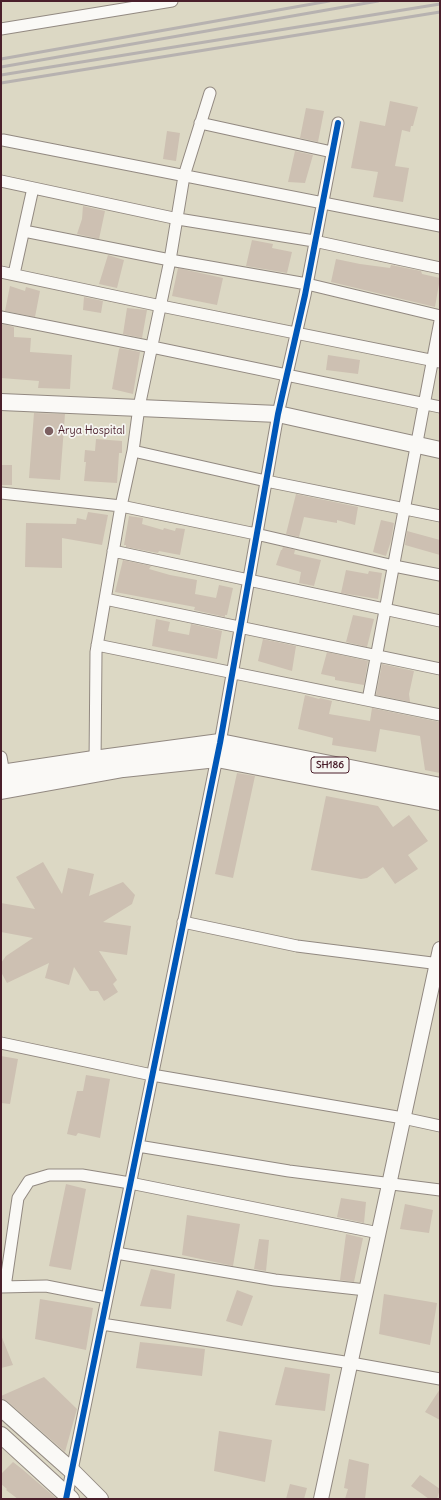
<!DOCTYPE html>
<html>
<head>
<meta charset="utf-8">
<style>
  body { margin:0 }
  #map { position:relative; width:441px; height:1500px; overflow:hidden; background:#dcd8c4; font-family:Delius,sans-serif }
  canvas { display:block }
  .frame { position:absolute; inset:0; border:2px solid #4a1f2b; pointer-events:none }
</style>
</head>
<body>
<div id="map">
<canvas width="441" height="1500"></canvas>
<div class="frame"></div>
</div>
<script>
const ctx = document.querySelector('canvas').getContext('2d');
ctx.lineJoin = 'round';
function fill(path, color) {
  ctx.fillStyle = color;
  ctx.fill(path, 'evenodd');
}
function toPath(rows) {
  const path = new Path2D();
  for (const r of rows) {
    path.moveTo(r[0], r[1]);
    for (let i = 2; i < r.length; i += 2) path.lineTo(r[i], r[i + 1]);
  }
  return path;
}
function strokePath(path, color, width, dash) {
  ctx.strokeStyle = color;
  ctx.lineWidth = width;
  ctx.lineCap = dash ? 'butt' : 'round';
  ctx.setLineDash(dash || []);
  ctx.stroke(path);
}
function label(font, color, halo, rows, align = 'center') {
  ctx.font = font + ' Delius,sans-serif';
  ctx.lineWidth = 3.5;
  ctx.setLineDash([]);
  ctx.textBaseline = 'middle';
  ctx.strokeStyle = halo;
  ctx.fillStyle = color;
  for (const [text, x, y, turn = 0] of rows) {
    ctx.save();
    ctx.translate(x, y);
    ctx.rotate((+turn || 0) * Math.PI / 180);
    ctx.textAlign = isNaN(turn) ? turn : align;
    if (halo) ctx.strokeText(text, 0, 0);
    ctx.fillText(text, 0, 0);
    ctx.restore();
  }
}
fill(toPath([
  [390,101,418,107,413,126,411,126,410,132,402,130,395,166,409,168,403,202,373,197,378,172,351,168,360,121,385,126],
  [306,108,324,111,318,142,300,138],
  [167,131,180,133,176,161,163,159],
  [295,151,313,155,305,183,288,182],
  [83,206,105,211,99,239,77,234,82,219],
  [252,240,273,244,272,248,292,252,287,273,246,266],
  [108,255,124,260,117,288,99,284],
  [336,259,360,264,390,268,391,265,421,271,422,274,440,278,435,307,331,282],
  [178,268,223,278,217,305,172,296],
  [10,286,25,291,26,287,40,291,35,317,5,311],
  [84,297,103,301,101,313,83,310],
  [127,308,147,310,142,338,123,334],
  [3,324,14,327,14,337,31,338,30,352,72,355,70,389,38,388,39,381,1,378,1,325],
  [120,348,140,352,133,394,112,389,119,349],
  [328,355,360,360,358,374,326,370],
  [34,413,65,414,60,480,29,478],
  [96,439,122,441,122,453,119,453,117,483,84,481,86,462,84,462,85,450,95,451],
  [1,465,12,465,12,485,1,485],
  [296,494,358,507,355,525,337,520,337,523,304,517,299,537,286,534],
  [88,512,108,515,102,545,62,538,62,568,25,567,26,523,76,524,77,518,86,520],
  [129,516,143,518,142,524,163,530,164,528,175,531,176,528,185,529,180,555,159,551,158,553,126,547,126,545,124,545],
  [381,520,394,523,391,541,386,556,373,552],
  [407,531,440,540,440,555,405,545],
  [283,547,295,550,294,554,321,560,314,586,299,583,301,572,276,565,281,550,282,550],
  [123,560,151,566,149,569,170,575,197,580,195,594,216,598,219,585,233,588,227,615,225,615,225,617,194,610,195,607,115,592],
  [346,570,368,574,369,571,382,573,378,599,341,593],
  [353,615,374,619,367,647,346,642],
  [156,619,170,622,168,631,189,635,191,624,222,631,217,659,152,646],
  [263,639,296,646,292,671,258,661],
  [327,652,368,661,364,685,335,680,335,677,321,674],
  [382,664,414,671,409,694,410,702,376,695],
  [305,695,319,699,320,698,332,701,329,714,370,721,372,708,440,722,440,773,425,770,420,736,380,729,376,752,332,745,333,738,298,729],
  [237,773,255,776,233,878,215,874],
  [326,796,378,806,393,827,409,815,428,841,408,855,418,869,395,884,383,867,367,878,361,879,311,870],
  [43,862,62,894,68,868,94,874,89,896,123,882,135,895,132,904,103,922,131,926,127,955,99,951,117,980,113,984,118,992,104,1001,98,991,90,991,74,967,69,985,45,978,49,963,7,983,1,972,1,963,6,956,33,938,1,932,1,903,35,909,16,877],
  [1,1056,18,1059,10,1104,1,1103],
  [86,1075,110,1079,100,1138,78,1133,76,1136,67,1134,77,1091,83,1091],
  [66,1184,86,1189,71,1270,49,1266],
  [341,1198,366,1202,364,1223,337,1217],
  [405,1204,433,1210,429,1233,400,1229],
  [187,1215,240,1224,233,1266,182,1255],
  [346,1234,363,1238,354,1282,340,1280],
  [259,1239,269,1240,266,1271,254,1269],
  [151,1269,175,1274,171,1309,140,1306],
  [237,1290,253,1296,242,1326,226,1321],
  [384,1294,437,1303,430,1345,379,1334],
  [40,1299,93,1308,86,1350,35,1339],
  [1,1335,13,1365,1,1368],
  [140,1342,205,1349,202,1376,136,1368],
  [285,1367,330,1374,325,1411,275,1405],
  [44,1377,77,1409,65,1452,7,1401,1,1398,1,1396],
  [440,1389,440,1420,425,1412],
  [219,1431,272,1440,265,1482,214,1471],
  [349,1459,369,1464,365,1499,345,1499,348,1489,344,1488],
  [13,1462,22,1469,57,1499,18,1499,6,1490,7,1489,1,1484,1,1474],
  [420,1475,440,1489,437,1499,429,1499,411,1486],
  [290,1484,307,1488,304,1499,286,1499]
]), '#cdc0b2');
const minor = toPath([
  [1,29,172,1],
  [200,123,332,152],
  [3,140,440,226],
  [1,181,178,219,314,241,440,268],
  [24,231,170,260,307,284,440,316],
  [1,272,161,306,440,362],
  [14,274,33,188],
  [1,317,152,347,440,407],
  [133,451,266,481,440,516],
  [1,493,121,506,256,534,394,566,440,575],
  [113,551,440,621],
  [105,599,440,669],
  [97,645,440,715],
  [368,700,440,321],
  [1,757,4,774],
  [95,764,96,652,121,506,133,451,139,407,170,260,184,176,210,93],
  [183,922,297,946,440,964],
  [1,1043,152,1075,403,1118,440,1126],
  [138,1146,289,1171,440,1190],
  [116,1253,275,1280,366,1290],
  [1,1287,46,1286,107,1298],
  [5,1287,18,1198,29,1181,49,1175,82,1175,130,1183,379,1233],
  [102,1324,351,1363,440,1379],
  [67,1495,220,743,278,414,305,295,338,123]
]);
const tertiary = toPath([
  [321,1499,440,949]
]);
const secondary = toPath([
  [1,402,278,414,440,450],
  [1,1408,72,1471,100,1499],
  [1,1435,71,1499]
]);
const primary = toPath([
  [1,774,94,760,220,743,440,787],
  [1,790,123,768,217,758,440,801]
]);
strokePath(minor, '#928981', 13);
strokePath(tertiary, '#928981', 16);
strokePath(secondary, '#928981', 18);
strokePath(primary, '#928981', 20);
strokePath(minor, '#faf9f6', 11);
strokePath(tertiary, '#faf9f6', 14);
strokePath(secondary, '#faf9f6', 16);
strokePath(primary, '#faf9f6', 18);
strokePath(toPath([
  [1,59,329,1],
  [1,67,378,1],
  [1,75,440,4],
  [1,83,440,12]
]), '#b7b2b0', 3);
strokePath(toPath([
  [66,1499,220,743,278,414,305,295,338,123]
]), '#0057b8', 6);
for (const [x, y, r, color] of [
  [49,431,5,"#7d6061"]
]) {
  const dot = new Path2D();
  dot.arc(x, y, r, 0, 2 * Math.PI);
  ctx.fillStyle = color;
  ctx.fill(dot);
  strokePath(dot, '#f6f6f2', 1.5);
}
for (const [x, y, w] of [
  [330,765,38]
]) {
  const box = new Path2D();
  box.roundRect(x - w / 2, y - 8, w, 16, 3);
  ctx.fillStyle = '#f6f6f2';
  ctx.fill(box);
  strokePath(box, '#4a1f2b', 1);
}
label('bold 10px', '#4a1f2b', null, [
  ["SH186",330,765]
]);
label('11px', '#4a1f2b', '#f6f6f2', [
  ["Arya Hospital",58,431]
], 'left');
</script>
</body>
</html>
